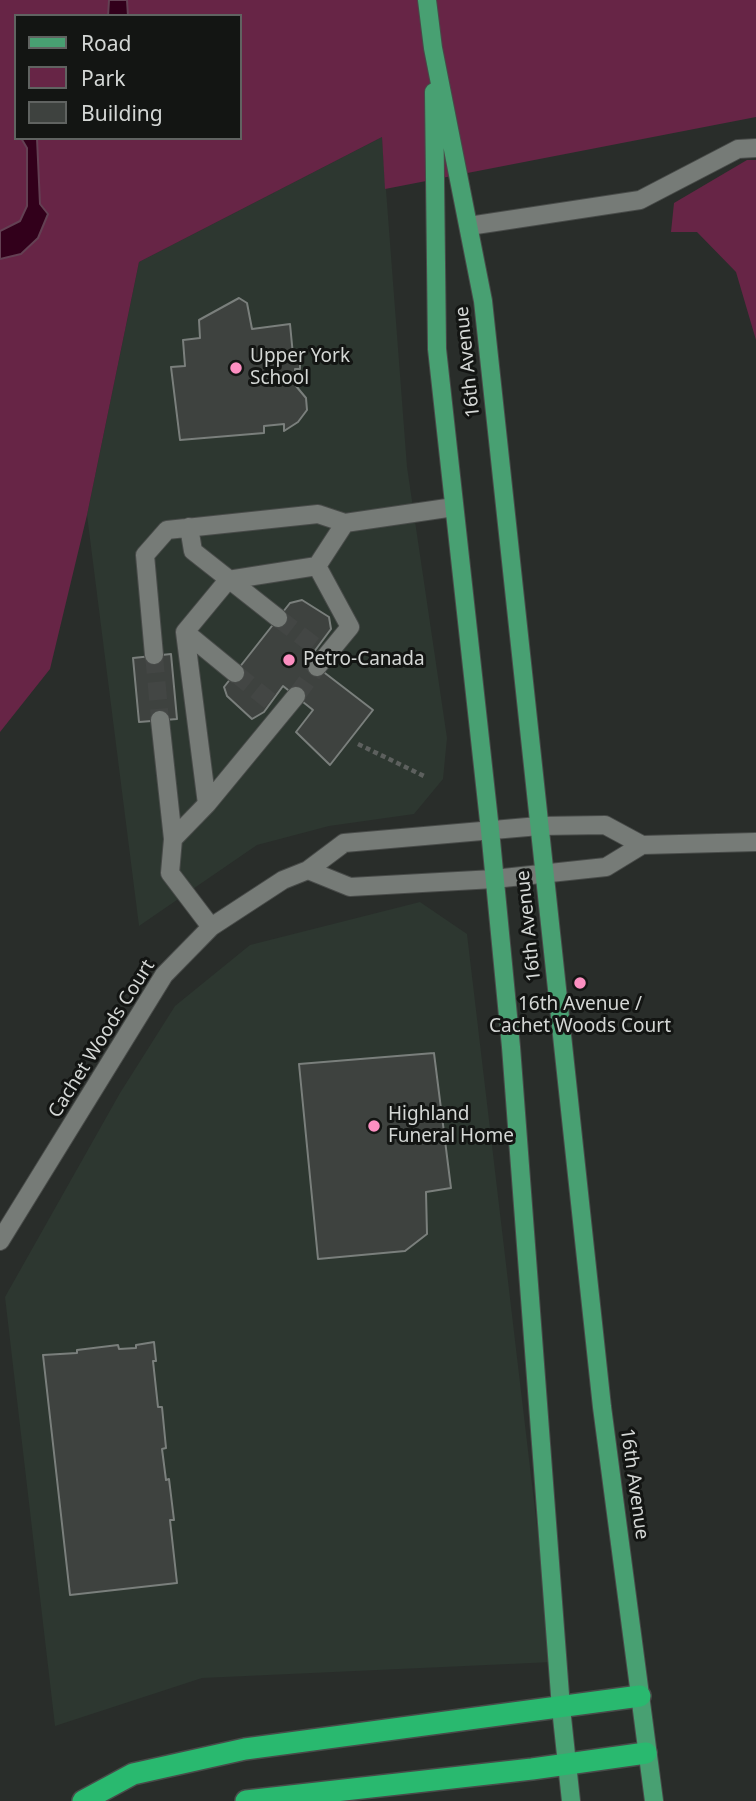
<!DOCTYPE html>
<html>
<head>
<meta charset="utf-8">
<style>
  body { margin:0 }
  #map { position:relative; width:756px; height:1801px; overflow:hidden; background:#292d2a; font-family:"Noto Sans",sans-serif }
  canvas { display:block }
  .legend { position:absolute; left:14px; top:14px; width:228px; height:126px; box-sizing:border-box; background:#131513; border:2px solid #606361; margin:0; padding:9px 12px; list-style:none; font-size:21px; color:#d4d7d5 }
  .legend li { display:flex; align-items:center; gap:14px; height:35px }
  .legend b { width:35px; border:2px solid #606361 }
</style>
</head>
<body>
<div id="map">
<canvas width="756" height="1801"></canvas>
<ul class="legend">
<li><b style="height:9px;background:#48a072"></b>Road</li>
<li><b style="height:19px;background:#672546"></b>Park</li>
<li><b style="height:19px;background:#3e423f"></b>Building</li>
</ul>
</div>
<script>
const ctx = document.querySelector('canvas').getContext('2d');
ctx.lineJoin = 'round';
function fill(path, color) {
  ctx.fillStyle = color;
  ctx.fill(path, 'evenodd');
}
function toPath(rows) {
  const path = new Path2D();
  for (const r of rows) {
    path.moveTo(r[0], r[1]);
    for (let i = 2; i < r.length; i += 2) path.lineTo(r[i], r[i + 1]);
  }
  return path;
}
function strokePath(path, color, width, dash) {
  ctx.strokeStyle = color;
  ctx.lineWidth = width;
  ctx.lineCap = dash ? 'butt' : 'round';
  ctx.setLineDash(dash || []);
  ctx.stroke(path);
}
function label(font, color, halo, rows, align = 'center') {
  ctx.font = font + ' "Noto Sans",sans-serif';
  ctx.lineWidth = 6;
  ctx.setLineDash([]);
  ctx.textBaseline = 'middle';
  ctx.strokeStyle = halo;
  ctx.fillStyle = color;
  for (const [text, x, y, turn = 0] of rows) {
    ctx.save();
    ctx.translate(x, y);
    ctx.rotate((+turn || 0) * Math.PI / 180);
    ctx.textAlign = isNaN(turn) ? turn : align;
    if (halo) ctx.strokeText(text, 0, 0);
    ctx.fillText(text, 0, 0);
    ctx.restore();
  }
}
fill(toPath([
  [382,137,407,467,447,738,443,779,414,814,329,826,257,845,139,926,87,515,139,262],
  [420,902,467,934,553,1662,202,1678,55,1726,5,1297,120,1093,175,1006,250,945]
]), '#2d3730');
fill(toPath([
  [0,0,756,0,756,117,385,189,382,137,139,262,87,515,50,669,0,732],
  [16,16,240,16,240,138,16,138],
  [747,160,756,160,756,340,736,272,697,232,671,232,674,203]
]), '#672546');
const water = toPath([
  [109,0,127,0,128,16,108,16,109,0],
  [21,138,37,138,40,204,48,214,38,238,21,254,0,259,0,231,20,221,27,206,27,148,21,138]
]);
fill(water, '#32001b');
strokePath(water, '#634053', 2);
const building = toPath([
  [239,298,247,303,252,329,290,324,293,355,300,355,300,369,295,369,296,386,306,398,307,410,298,422,284,431,284,424,264,426,264,433,180,440,171,367,185,366,183,340,200,338,199,320,239,298],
  [302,600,329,617,331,629,308,660,373,710,330,765,296,732,313,710,283,686,264,712,252,719,227,696,224,687,290,603,302,600],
  [171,654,177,719,139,722,133,658,171,654],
  [434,1053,451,1188,426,1192,427,1234,405,1251,318,1259,299,1064,434,1053],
  [154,1342,156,1361,153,1361,158,1407,162,1407,166,1448,162,1449,166,1480,169,1479,174,1520,170,1520,177,1583,70,1595,43,1355,77,1353,77,1350,118,1345,119,1349,136,1348,136,1345,154,1342]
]);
fill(building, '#3e423f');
strokePath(building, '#7a7f7c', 2);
strokePath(toPath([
  [278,618,317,648],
  [154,655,160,720],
  [235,673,271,702],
  [296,696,317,667]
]), '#434644', 18, [18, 9]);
const minor = toPath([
  [469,226,640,200,738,149,756,148],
  [189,527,193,551,278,618],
  [317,566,350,627,317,667],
  [185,632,235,673],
  [154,655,145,555,167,530,318,514,345,523],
  [160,720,173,839],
  [207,804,296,696],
  [308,870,350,887,494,879,606,867,642,845],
  [211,927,170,873,173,839,207,804,185,632,228,580,317,566,345,523,454,507],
  [0,1241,164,975,211,927,283,880,308,870,344,843,539,826,605,825,642,845,756,842]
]);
const major = toPath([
  [427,0,433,48,483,301,602,1407,654,1801],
  [434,92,437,349,490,830,511,1047,561,1708,571,1801]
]);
const highway = toPath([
  [83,1801,133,1774,245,1749,640,1696],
  [246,1801,532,1769,646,1753]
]);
strokePath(minor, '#484b49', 20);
strokePath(major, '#484b49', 20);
strokePath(highway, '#484b49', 24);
strokePath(toPath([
  [358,744,426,777]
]), '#5d605e', 4.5, [5, 3.5]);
strokePath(minor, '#767b77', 18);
strokePath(major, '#48a072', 18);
strokePath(highway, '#29b96f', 21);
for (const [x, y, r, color] of [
  [236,368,7,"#fc8fc1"],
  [289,660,7,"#fc8fc1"],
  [580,983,7,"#fc8fc1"],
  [374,1126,7,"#fc8fc1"]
]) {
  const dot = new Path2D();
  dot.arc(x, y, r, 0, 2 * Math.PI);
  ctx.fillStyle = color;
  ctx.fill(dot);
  strokePath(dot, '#131513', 2.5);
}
label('19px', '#d4d7d5', '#131513', [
  ["Upper York",250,357],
  ["School",250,379],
  ["Petro-Canada",303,660],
  ["16th Avenue /",580,1005,"center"],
  ["Cachet Woods Court",580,1027,"center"],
  ["Highland",388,1115],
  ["Funeral Home",388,1137]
], 'left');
label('19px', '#d4d7d5', '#131513', [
  ["16th Avenue",468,362,-96],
  ["16th Avenue",529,926,-96],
  ["Cachet Woods Court",102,1039,-58],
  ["16th Avenue",634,1484,82]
]);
</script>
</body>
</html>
